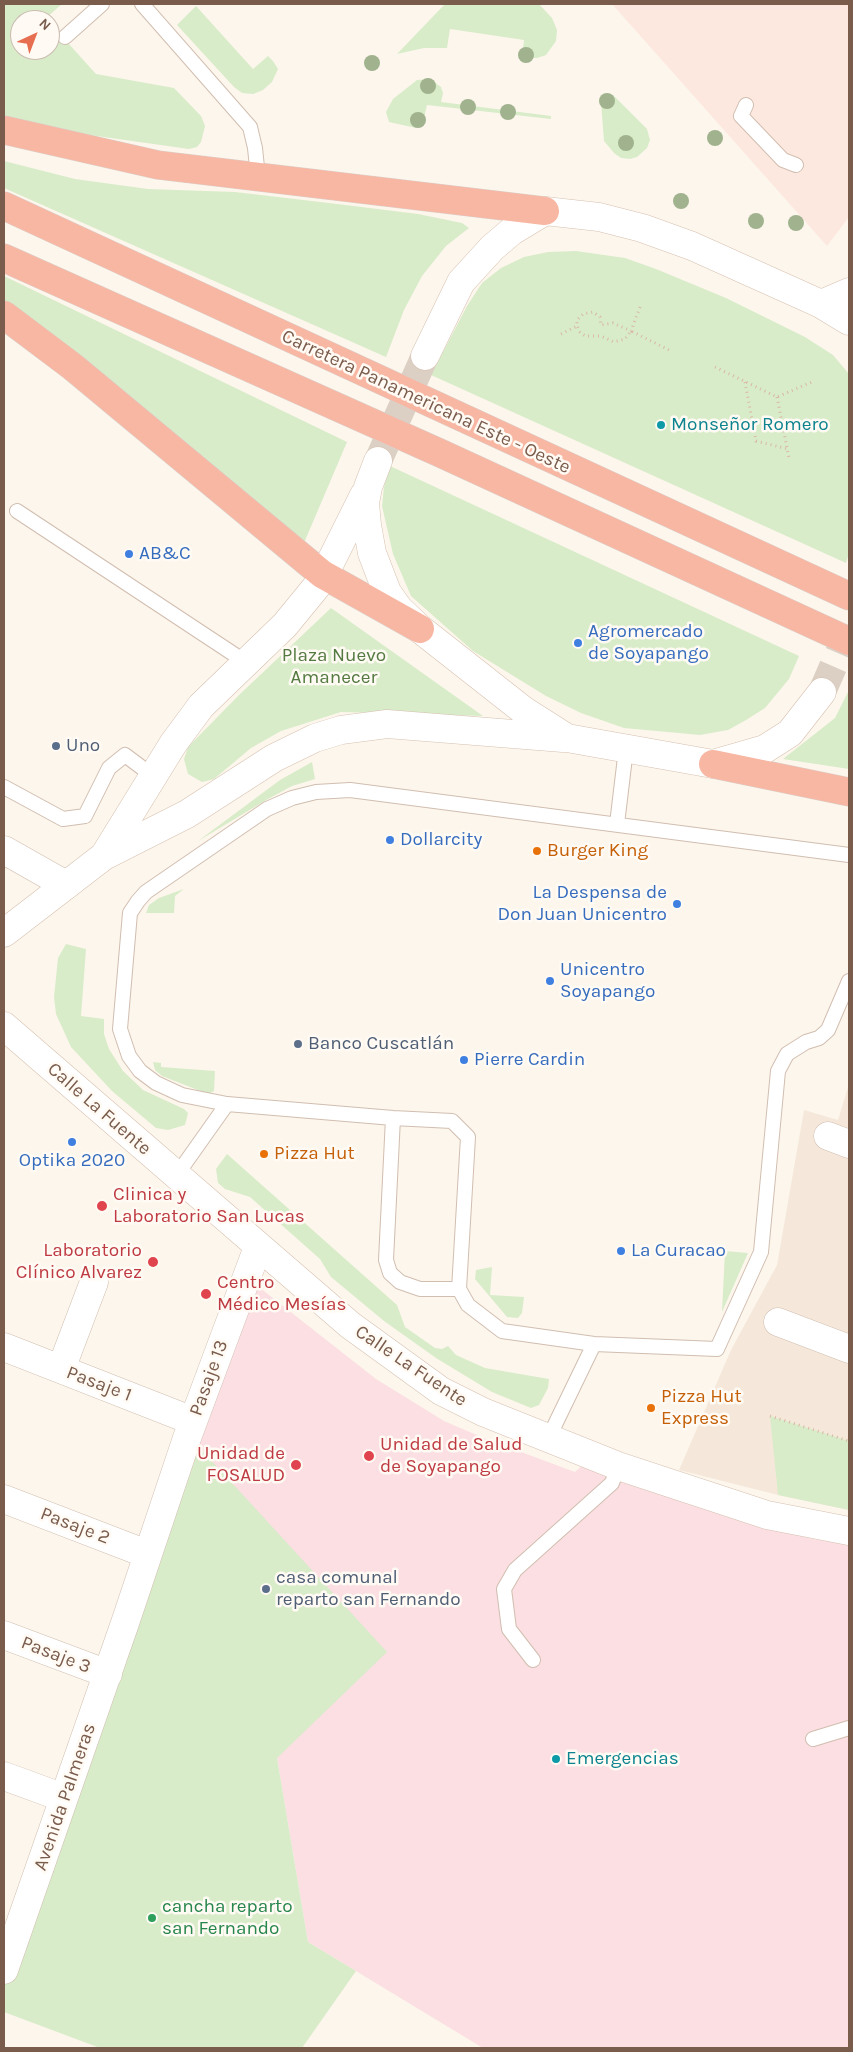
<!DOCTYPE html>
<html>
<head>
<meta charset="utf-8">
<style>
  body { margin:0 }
  #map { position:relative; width:853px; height:2052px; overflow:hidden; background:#fdf6ec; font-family:Karla,sans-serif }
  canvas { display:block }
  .frame { position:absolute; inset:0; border:5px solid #7a5c4d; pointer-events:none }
  .north { position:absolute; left:10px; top:10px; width:50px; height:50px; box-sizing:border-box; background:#fffaf3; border:1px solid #cabbb1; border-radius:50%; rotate:43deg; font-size:14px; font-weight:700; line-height:20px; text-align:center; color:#7a5c4d }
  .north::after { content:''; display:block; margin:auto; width:18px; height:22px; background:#e76f51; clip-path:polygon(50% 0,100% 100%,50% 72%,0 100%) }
</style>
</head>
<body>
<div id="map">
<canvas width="853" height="2052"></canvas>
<div class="frame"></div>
<div class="north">N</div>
</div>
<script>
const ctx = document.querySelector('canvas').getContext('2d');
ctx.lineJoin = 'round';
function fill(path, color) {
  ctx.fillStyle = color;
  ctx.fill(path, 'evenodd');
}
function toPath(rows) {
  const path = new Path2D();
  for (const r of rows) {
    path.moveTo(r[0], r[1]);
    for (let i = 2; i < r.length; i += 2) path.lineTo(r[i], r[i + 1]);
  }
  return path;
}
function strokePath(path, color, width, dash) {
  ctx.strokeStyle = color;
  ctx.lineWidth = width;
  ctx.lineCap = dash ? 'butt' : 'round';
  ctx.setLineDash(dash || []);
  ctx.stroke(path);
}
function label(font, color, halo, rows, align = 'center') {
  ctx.font = font + ' Karla,sans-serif';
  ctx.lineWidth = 5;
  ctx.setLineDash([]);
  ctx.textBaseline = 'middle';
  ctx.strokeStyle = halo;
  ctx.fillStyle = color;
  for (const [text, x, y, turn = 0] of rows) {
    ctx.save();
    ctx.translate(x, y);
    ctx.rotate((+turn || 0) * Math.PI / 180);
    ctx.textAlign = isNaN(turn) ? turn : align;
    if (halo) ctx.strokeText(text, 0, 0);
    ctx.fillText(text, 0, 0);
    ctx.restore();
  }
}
fill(toPath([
  [849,1084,849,1510,778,1495,679,1470,731,1350,777,1265,804,1110,838,1120]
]), '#f5e8da');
fill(toPath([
  [612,4,849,4,849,217,827,246]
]), '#fde8e0');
fill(toPath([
  [255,1284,376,1379,444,1421,486,1439,575,1472,584,1464,681,1500,813,1539,849,1544,849,2048,483,2048,308,1942,277,1758,188,1435]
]), '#fbdfe3');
fill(toPath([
  [4,4,62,4,46,18,47,20,20,20,20,50,50,50,50,23,96,74,174,88,201,116,205,126,201,142,197,147,189,149,61,131,4,117],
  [445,4,539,4,552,18,557,30,556,41,546,55,537,58,522,58,524,40,450,29,447,48,424,48,397,54],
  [196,6,253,69,268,56,273,61,278,69,272,82,263,90,253,94,242,93,234,87,177,25],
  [430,79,441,87,443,93,441,102,551,116,551,119,427,105,422,126,416,128,389,122,386,112,393,99,417,80],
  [609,94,613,95,647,129,650,140,647,148,637,157,630,159,621,158,614,153,604,141,601,102,605,95],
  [4,161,75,179,148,189,235,192,329,203,418,214,462,223,469,228,446,246,422,276,404,310,386,357,4,188],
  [576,251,625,258,656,269,726,298,805,337,833,355,849,374,849,553,846,563,431,375,467,306,482,283,501,268,524,257,548,252],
  [4,276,347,442,304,543,4,307],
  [390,466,799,656,789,679,765,708,746,720,728,730,700,735,624,728,581,713,546,696,473,651,411,596,393,554,382,506,384,487],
  [331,608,483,716,341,712,281,731,251,748,214,779,202,782,188,774,184,759,188,747,239,695],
  [849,676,849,769,783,759,835,718,848,692],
  [312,762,315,779,292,786,268,799,198,841,280,780],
  [184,889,175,896,174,913,146,913,149,905,159,898],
  [66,944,86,949,81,1016,104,1019,104,1034,109,1049,123,1071,143,1090,184,1109,188,1113,185,1125,168,1130,156,1128,112,1091,71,1047,56,1014,54,997,58,958],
  [153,1062,161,1063,161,1067,215,1071,214,1091,208,1094,162,1076,155,1070],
  [227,1154,397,1305,405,1327,435,1348,442,1349,448,1346,456,1355,485,1368,549,1379,548,1388,539,1405,531,1408,492,1392,436,1358,384,1321,331,1277,320,1259,250,1197,225,1189,218,1183,216,1169],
  [725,1251,748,1253,722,1312],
  [492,1267,490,1295,524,1297,522,1313,518,1318,507,1317,475,1279,476,1270],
  [770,1416,849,1441,849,1510,778,1495],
  [188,1435,387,1652,277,1758,308,1942,356,1971,302,2048,100,2048,4,2012,4,1970]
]), '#d8ecc9');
strokePath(toPath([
  [378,461,425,356],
  [822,692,849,630]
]), '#dcd0c4', 28, [28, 14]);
const lane = toPath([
  [142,4,250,127,255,148,258,177],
  [65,37,102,4],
  [746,105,741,116,783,160,796,165],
  [17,511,235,655,241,666],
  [4,787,63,819,85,816,109,768,125,755,153,776],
  [617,824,626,749],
  [849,855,350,790,316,792,292,798,267,809,146,892,138,901,130,913,120,1029,129,1056,140,1071,156,1083,182,1095,227,1104,393,1118,452,1121,468,1137,459,1289,468,1305,502,1331,594,1344,717,1349,761,1252,778,1071,787,1054,806,1042,819,1038,828,1030,849,981],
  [393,1118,386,1260,390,1273,400,1282,420,1289,459,1289],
  [176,1176,227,1104],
  [549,1437,594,1344],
  [533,1660,509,1629,504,1589,515,1570,612,1483,618,1466],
  [813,1739,849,1728]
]);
const street = toPath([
  [4,850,66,885],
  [828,1136,849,1144],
  [778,1322,849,1349],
  [4,1347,193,1421],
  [61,1369,94,1282],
  [4,1499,147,1554],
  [4,1635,108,1674],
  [4,1776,64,1798],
  [4,1970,125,1623,188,1435,258,1247]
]);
const secondary = toPath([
  [821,304,849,292],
  [425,356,461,282,492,248,512,231,545,211,599,217,642,228,692,246,821,304,849,321],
  [378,461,368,487,365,503,367,525,372,553,387,592,399,609,420,629,523,710,567,738,713,764,765,749,790,733,822,692],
  [104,856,173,744,201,706,285,625,321,581,364,495],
  [4,933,104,856,187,814,274,758,315,738,341,730,387,724,563,738],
  [4,1026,350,1325,441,1391,483,1412,618,1466,767,1515,849,1531]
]);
const highway = toPath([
  [4,130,158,165,545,211],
  [4,206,849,596],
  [4,258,440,453,849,641],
  [4,315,73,367,322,574,420,629],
  [713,764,849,792]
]);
strokePath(lane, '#d1beb0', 16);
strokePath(street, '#d1beb0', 29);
strokePath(secondary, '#d6c0b0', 29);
strokePath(highway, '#dad1cd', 29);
strokePath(toPath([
  [640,307,631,331,613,323,601,325,600,317,593,312,583,314,577,320,577,326,580,332,585,336,601,336,614,342,625,339,631,331,671,351],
  [561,334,577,326],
  [715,367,777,397,812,382],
  [745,382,756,441,788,449],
  [777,397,789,458],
  [770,1416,849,1441]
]), '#d9b8a5', 3, [1, 4]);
strokePath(lane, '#fff', 14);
strokePath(street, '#fff', 28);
strokePath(secondary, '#fff', 28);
strokePath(highway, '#f7b7a3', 28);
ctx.fillStyle = '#a0b28e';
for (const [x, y] of [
  [526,55],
  [372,63],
  [428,86],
  [607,101],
  [468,107],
  [508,112],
  [418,120],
  [715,138],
  [626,143],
  [681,201],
  [756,221],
  [796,223]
]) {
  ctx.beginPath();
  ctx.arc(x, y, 8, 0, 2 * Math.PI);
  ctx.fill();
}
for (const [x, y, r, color] of [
  [661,425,5,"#0f9aa8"],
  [129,554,5,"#3f7fe0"],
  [578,643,5,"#3f7fe0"],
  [56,746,5,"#5c6f8a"],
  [390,840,5,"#3f7fe0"],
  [537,851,5,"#e8710a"],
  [677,904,5,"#3f7fe0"],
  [550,981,5,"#3f7fe0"],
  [298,1044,5,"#5c6f8a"],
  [464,1060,5,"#3f7fe0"],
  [72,1142,5,"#3f7fe0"],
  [264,1154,5,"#e8710a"],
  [102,1206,6,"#e0444e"],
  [621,1251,5,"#3f7fe0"],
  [153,1262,6,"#e0444e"],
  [206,1294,6,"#e0444e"],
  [651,1408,5,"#e8710a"],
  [369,1456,6,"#e0444e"],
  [296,1465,6,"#e0444e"],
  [266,1589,5,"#5c6f8a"],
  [556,1759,5,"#0f9aa8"],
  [152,1918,5,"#2e9e5b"]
]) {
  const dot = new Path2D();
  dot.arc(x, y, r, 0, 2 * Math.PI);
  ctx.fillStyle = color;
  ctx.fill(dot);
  strokePath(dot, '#fffaf3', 2);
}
label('19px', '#7a5c4d', '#fffaf3', [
  ["Carretera Panamericana Este - Oeste",426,402,25],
  ["Calle La Fuente",99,1109,41],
  ["Calle La Fuente",411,1366,34],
  ["Pasaje 13",209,1378,-70],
  ["Pasaje 1",99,1384,21],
  ["Pasaje 2",75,1526,21],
  ["Pasaje 3",56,1655,21],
  ["Avenida Palmeras",65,1797,-71]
]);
label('19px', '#0d838f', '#fffaf3', [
  ["Monseñor Romero",671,425],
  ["Emergencias",566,1759]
], 'left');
label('19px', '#366cbe', '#fffaf3', [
  ["AB&C",139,554],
  ["Agromercado",588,632],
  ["de Soyapango",588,654],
  ["Dollarcity",400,840],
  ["La Despensa de",667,893,"right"],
  ["Don Juan Unicentro",667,915,"right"],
  ["Unicentro",560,970],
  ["Soyapango",560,992],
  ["Pierre Cardin",474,1060],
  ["Optika 2020",72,1161,"center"],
  ["La Curacao",631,1251]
], 'left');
label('19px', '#537a41', '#fffaf3', [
  ["Plaza Nuevo",334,656],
  ["Amanecer",334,678]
]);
label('19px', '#4e5e75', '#fffaf3', [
  ["Uno",66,746],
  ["Banco Cuscatlán",308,1044],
  ["casa comunal",276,1578],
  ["reparto san Fernando",276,1600]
], 'left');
label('19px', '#c56008', '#fffaf3', [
  ["Burger King",547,851],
  ["Pizza Hut",274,1154],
  ["Pizza Hut",661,1397],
  ["Express",661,1419]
], 'left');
label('19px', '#be3a42', '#fffaf3', [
  ["Clinica y",113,1195],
  ["Laboratorio San Lucas",113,1217],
  ["Laboratorio",142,1251,"right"],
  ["Clínico Alvarez",142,1273,"right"],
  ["Centro",217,1283],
  ["Médico Mesías",217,1305],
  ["Unidad de Salud",380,1445],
  ["de Soyapango",380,1467],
  ["Unidad de",285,1454,"right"],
  ["FOSALUD",285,1476,"right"]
], 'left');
label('19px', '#27864d', '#fffaf3', [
  ["cancha reparto",162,1907],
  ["san Fernando",162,1929]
], 'left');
</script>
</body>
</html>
